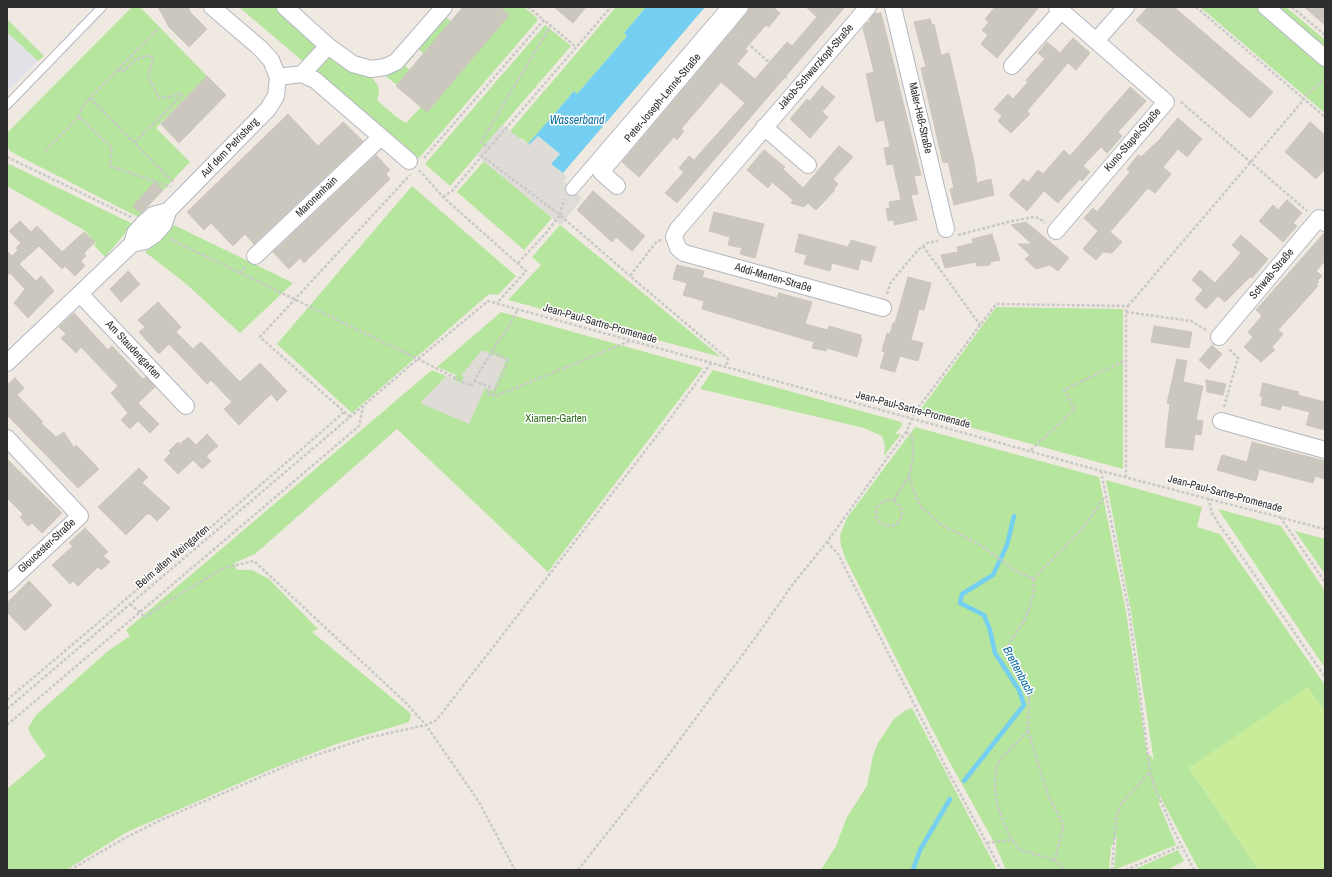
<!DOCTYPE html>
<html>
<head>
<meta charset="utf-8">
<style>
	body { margin:0 }
	#map { position:relative; width:1332px; height:877px; overflow:hidden; background:#efe9e1; font-family:"Archivo Narrow",sans-serif }
	canvas { display:block }
	.frame { position:absolute; inset:0; border:8px solid #2e2e2e; pointer-events:none }
</style>
</head>
<body>
<div id="map">
<canvas width="1332" height="877"></canvas>
<div class="frame"></div>
</div>
<script>
const context = document.querySelector('canvas').getContext('2d');
context.lineJoin = 'round';
function paint(path, color) { context.fillStyle = color; context.fill(path, 'evenodd'); }
const shape = rows => new Path2D(rows.map(r => 'M' + r).join(''));
function strokePath(path, color, width, dash) { context.strokeStyle = color; context.lineWidth = width; context.lineCap = dash ? 'butt' : 'round'; context.setLineDash(dash || []); context.stroke(path); }
function write(font, color, halo, rows, align = 'center') {
  context.font = font + ' "Archivo Narrow",sans-serif'; context.lineWidth = 3; context.setLineDash([]); context.textBaseline = 'middle'; context.strokeStyle = halo; context.fillStyle = color; for (const [text, x, y, turn = 0] of rows) {
    context.save(); context.translate(x, y); context.rotate((+turn || 0) * Math.PI / 180); context.textAlign = isNaN(turn) ? turn : align; if (halo) context.strokeText(text, 0, 0); context.fillText(text, 0, 0); context.restore();
  }
}
paint(shape([
	[7,32,38,61,7,92]
]), '#e3e1e8');
paint(shape([
	[132,7,140,7,207,76,156,128,190,162,138,217,19,156,10,151,7,145,8,132],
	[239,7,277,7,318,48,306,64],
	[500,7,524,7,537,18,537,21,419,158,314,70,326,57,332,57,369,73,378,86,379,92,377,100,395,116,406,123,421,107,427,112,509,15],
	[616,7,646,7,624,33,627,36,577,94,574,91,528,144,522,138,520,140,510,131],
	[1200,7,1255,7,1325,67,1325,113],
	[1277,7,1286,7,1325,40,1325,48],
	[443,15,451,21,424,54,416,47],
	[7,19,44,56,38,61,7,32],
	[545,25,571,46,450,186,425,164],
	[411,53,414,56,405,66,410,70,397,85,380,72],
	[484,161,552,218,524,250,457,192],
	[7,163,133,224,105,257,94,245,96,243,84,230,7,186],
	[412,186,516,276,498,295,489,294,352,413,277,344],
	[174,225,293,283,240,333,184,282,145,252],
	[560,225,721,357,508,300,541,265,532,257],
	[996,307,1123,309,1123,469,918,413],
	[501,312,703,368,548,572,397,429,255,554,234,563,237,570,252,570,269,579,318,629,312,632,409,712,411,715,409,722,339,743,272,769,127,832,66,870,7,870,7,789,46,756,31,735,28,728,36,715,108,651,130,636,126,630,432,370,453,379,456,375,437,367],
	[713,370,901,422,902,426,895,434,901,434,884,456,885,445,882,436,864,428,700,389],
	[915,427,1099,477,1126,612,1147,753,1152,757,1154,762,1131,611,1106,480,1202,507,1197,527,1220,534,1325,685,1325,712,1308,688,1189,768,1259,870,1199,870,1160,796,1159,804,1176,845,1114,870,1117,835,1111,847,1109,870,1006,870,994,842,944,752,898,662,846,560,841,546,840,535,847,518],
	[1218,509,1281,526,1325,591,1325,668],
	[1295,531,1325,539,1325,574],
	[912,708,997,870,821,870,836,846,847,817,867,786,873,755,878,743,894,719,906,710],
	[1178,850,1184,861,1167,870,1133,870]
]), '#b6e59e');
paint(shape([
	[1308,687,1325,712,1325,870,1259,870,1189,768]
]), '#c9ec9a');
paint(shape([
	[502,125,529,145,537,136,560,154,551,164,567,177,564,181,582,198,561,225,476,155],
	[482,350,506,360,493,391,485,388,469,424,420,403,446,376,461,383,464,377,461,376]
]), '#dfdcd8');
paint(shape([
	[646,7,705,7,563,173,551,164,560,154,538,136,529,145,528,144,574,91,577,94,627,36,624,33]
]), '#75cff0');
strokePath(shape([
	[964,781,1024,705,1019,690,995,653,990,630,984,615,960,603,962,594,993,575,1007,545,1014,516],
	[913,870,920,850,950,799]
]), '#75cff0', 4.5);
const building = shape([
	[158,7,188,7,191,13,207,29,189,47,169,27,158,7],
	[463,7,500,7,509,15,427,112,396,86,463,7],
	[554,7,586,7,573,23,554,7],
	[750,7,773,7,780,13,769,27,766,25,745,49,748,51,737,64,755,79,787,42,792,46,817,17,806,7,845,7,677,203,665,193,684,172,679,168,689,156,694,160,745,103,721,82,681,129,684,131,677,140,674,137,639,177,622,162,747,13,750,7],
	[995,7,1039,7,997,58,981,44,988,35,982,30,989,22,985,19,995,7],
	[1148,7,1174,7,1273,92,1250,118,1136,20,1148,7],
	[1304,7,1325,7,1325,25,1304,7],
	[881,13,921,175,914,176,918,194,911,195,917,220,894,225,894,220,888,221,886,209,890,208,889,202,901,200,893,164,887,165,884,148,890,147,884,120,876,122,874,111,866,74,874,72,863,28,867,23,870,22,870,19,874,14,881,13],
	[930,19,932,25,934,24,941,55,949,53,974,162,977,183,991,179,994,195,954,205,950,189,954,188,948,162,943,163,921,68,926,67,914,22,930,19],
	[1073,38,1090,53,1076,70,1068,63,1027,111,1030,114,1011,133,998,121,1002,116,994,109,1008,94,1013,99,1028,82,1026,80,1045,59,1038,53,1047,42,1060,53,1073,38],
	[207,76,226,95,179,143,161,124,207,76],
	[822,86,835,97,822,112,828,117,810,138,790,119,807,99,810,101,822,86],
	[1130,87,1146,101,1118,132,1122,136,1107,153,1101,147,1083,166,1090,172,1082,181,1080,179,1058,203,1044,191,1027,211,1009,195,1023,179,1028,182,1038,170,1043,174,1064,150,1070,156,1130,87],
	[288,114,318,146,343,122,363,141,254,244,245,234,233,246,211,223,204,230,187,212,288,114],
	[1178,118,1202,139,1187,157,1178,149,1163,167,1171,174,1155,193,1148,188,1110,232,1122,242,1112,253,1103,252,1096,260,1083,249,1098,231,1084,218,1093,208,1097,212,1130,172,1127,169,1138,155,1141,157,1159,140,1178,118],
	[1310,122,1325,135,1325,169,1316,179,1285,152,1310,122],
	[839,146,853,157,833,179,838,184,834,189,835,190,816,210,808,203,804,207,791,203,793,200,772,182,768,188,747,170,764,150,785,167,783,169,803,188,839,146],
	[376,155,390,170,386,174,390,179,304,263,300,258,289,269,273,252,376,155],
	[155,182,163,190,141,213,133,206,155,182],
	[593,191,645,236,632,251,616,237,612,242,577,210,593,191],
	[1287,200,1302,213,1293,223,1297,226,1283,242,1259,221,1273,205,1278,210,1287,200],
	[714,212,764,224,755,258,740,254,742,248,728,245,730,237,709,231,714,212],
	[20,221,31,232,37,226,62,252,84,232,95,242,84,253,86,256,81,261,85,266,75,276,65,266,62,269,39,246,19,264,36,281,41,276,54,291,28,318,14,303,25,289,10,273,7,276,7,251,12,256,18,250,16,248,21,243,9,231,20,221],
	[1026,222,1069,258,1058,271,1050,265,1036,269,1025,259,1030,255,1018,244,1032,244,1011,225,1026,222],
	[1325,232,1325,261,1316,271,1322,276,1317,281,1319,282,1316,285,1318,286,1278,330,1283,334,1272,347,1275,350,1261,362,1244,347,1253,337,1248,332,1262,316,1256,310,1325,232],
	[799,234,848,247,851,240,876,247,871,262,861,259,858,270,832,263,830,271,804,264,807,255,795,252,799,234],
	[992,234,1000,260,990,262,990,265,977,266,976,262,945,268,941,255,958,252,957,247,973,243,972,239,992,234],
	[1241,235,1268,259,1252,278,1250,277,1225,302,1218,296,1206,309,1195,299,1203,290,1192,280,1200,270,1215,283,1241,253,1232,245,1241,235],
	[677,265,704,271,702,277,717,281,777,298,779,293,812,302,805,324,828,330,829,326,861,335,860,339,862,339,857,357,827,348,826,351,812,348,814,342,702,309,704,301,683,295,687,283,673,279,677,265],
	[128,271,140,284,121,302,110,289,128,271],
	[908,277,931,283,924,310,919,309,911,340,923,343,918,361,900,356,895,372,880,368,885,352,882,351,887,333,890,334,893,323,895,323,908,277],
	[158,302,181,327,176,332,193,349,201,342,240,382,260,363,287,391,277,401,271,394,239,425,224,409,232,402,211,380,207,384,169,344,159,354,139,332,145,327,138,320,158,302],
	[74,313,108,350,112,346,143,379,146,377,155,387,138,403,159,424,150,433,138,421,130,429,121,420,128,413,111,393,118,386,81,347,76,353,61,338,66,334,59,327,74,313],
	[1154,326,1192,332,1189,348,1151,342,1154,326],
	[1212,345,1222,354,1209,369,1199,360,1212,345],
	[1177,359,1187,361,1183,382,1203,386,1196,420,1203,421,1201,435,1195,434,1193,450,1165,447,1170,404,1167,403,1177,359],
	[15,378,24,388,17,395,43,422,41,423,56,437,64,432,74,448,76,445,99,469,78,488,7,415,7,385,15,378],
	[1206,380,1226,384,1223,395,1207,392,1206,380],
	[1263,383,1299,392,1298,395,1325,402,1325,430,1306,425,1310,412,1282,405,1280,410,1261,405,1263,397,1260,396,1263,383],
	[207,434,218,446,206,456,211,461,202,469,193,460,178,474,164,460,171,453,169,451,178,442,180,444,188,437,196,445,207,434],
	[1252,442,1325,461,1325,479,1315,476,1313,483,1259,469,1256,481,1217,470,1222,455,1247,462,1252,442],
	[7,459,62,513,42,533,32,523,28,526,20,517,23,514,7,498,7,459],
	[139,468,148,477,142,483,170,508,157,521,150,514,147,514,126,535,98,507,139,468],
	[85,528,108,552,103,556,110,562,101,570,98,567,78,586,73,581,70,584,52,565,73,546,69,543,85,528],
	[29,581,52,605,25,631,7,612,7,603,29,581]
]);
paint(building, '#cbc7bf');
strokePath(building, '#cbc5ba', 1);
const service = shape([
	[7,105,102,7]
]);
const pedestrian = shape([
	[572,189,728,7]
]);
const minor = shape([
	[285,7,328,46,353,64,371,69,385,67,396,62,444,7],
	[868,7,677,230,674,237,678,248,684,253,883,308],
	[893,7,946,229],
	[1266,7,1325,58],
	[1096,41,1126,7],
	[1012,66,1061,11],
	[302,74,328,46],
	[278,77,302,74,315,80,409,161],
	[764,127,808,165],
	[617,186,601,172,740,7],
	[1056,231,1166,102,1057,7],
	[132,244,135,233,143,224,153,215,168,211,268,109,276,96,278,77,271,60,260,48,212,7],
	[255,256,380,138],
	[80,294,186,406],
	[1219,337,1319,218,1325,223],
	[7,363,132,244,145,241,154,235,164,224,168,211],
	[1221,421,1325,450],
	[7,438,80,516,7,584]
]);
strokePath(service, '#b4b7c1', 10);
strokePath(pedestrian, '#b4b7c1', 14);
strokePath(minor, '#b4b7c1', 18);
strokePath(shape([
	[528,7,544,20],
	[1196,7,1325,117],
	[1292,7,1325,35],
	[551,25,481,142,489,148,482,156,560,215,564,199],
	[736,33,788,79],
	[118,69,122,72,135,60,151,55,153,58,148,76,159,98,171,97,180,93,182,95,135,142],
	[90,98,174,183],
	[1181,102,1307,211],
	[79,117,84,104,159,28],
	[489,148,611,7],
	[45,151,79,117,112,148,110,166,171,187],
	[7,157,131,217],
	[424,158,544,20,576,47],
	[419,170,443,197,526,271,497,303],
	[443,197,452,191,482,156],
	[958,235,1008,222,1033,217,1039,218,1045,223],
	[170,239,418,359,471,386,497,343,506,331,518,309],
	[661,240,657,241,630,276,728,359,726,367],
	[923,246,980,325],
	[518,263,546,233,560,215,630,276],
	[240,273,246,266],
	[887,294,890,284,896,276,918,250,927,243,938,241],
	[1128,306,1301,103,1303,98,1325,78],
	[1126,312,1191,321,1206,330],
	[492,352,509,360,492,396],
	[474,381,490,387,487,394,496,396,630,341],
	[1224,407,1238,358,1228,348],
	[350,417,260,337,410,175],
	[906,432,912,436,913,444,913,458,909,476,919,505,942,525,982,546,1014,570,1033,579,1034,591,1030,606,1024,621,1012,639,1006,651,1006,656,1029,697,1028,731,1048,795,1062,822,1063,828,1055,860,1064,870],
	[1031,450,1075,409,1064,390,1126,360],
	[1101,471,1129,611,1150,772,1155,788,1173,829,1194,870],
	[1208,498,1212,513,1220,526,1234,545,1325,677],
	'876 513a13 13 0 1 1 26 0a13 13 0 1 1-26 0Z',
	[894,500,909,476],
	[1280,517,1325,582],
	[827,542,838,554,948,771,1001,870],
	[1033,579,1082,529,1105,497],
	[130,604,145,617,185,591,224,568,254,561,405,702,426,725,479,802,515,870],
	[7,700,271,476,344,412],
	[7,709,418,359,488,301,1101,471,1325,529],
	[7,725,359,426,363,407],
	[1028,731,1000,760,996,767,995,784,997,803,1003,822,1012,840,1020,850,1055,860],
	[987,843,1012,840],
	[70,870,125,838,161,820,293,763,367,738,426,725,435,721,442,713,666,424,711,363],
	[578,870,664,761,758,634,793,584,827,542,906,432,915,412,996,304,1128,306,1126,312,1126,477],
	[1112,870,1116,818,1121,804,1150,772],
	[1126,870,1181,846]
]), '#c9c9c9', 2.5, [3, 2]);
strokePath(service, '#fff', 8);
strokePath(pedestrian, '#fff', 12);
strokePath(minor, '#fff', 16);
write('11px', '#2e2e2e', '#fff', [
	["Jakob-Schwarzkopf-Straße",816,67,-49],
	["Peter-Joseph-Lenné-Straße",663,98,-50],
	["Maler-Heß-Straße",920,118,77],
	["Kuno-Stapel-Straße",1133,140,-49],
	["Auf dem Petrisberg",230,148,-46],
	["Maronenhain",317,197,-44],
	["Schwab-Straße",1272,274,-50],
	["Addi-Merten-Straße",773,278,16],
	["Jean-Paul-Sartre-Promenade",600,324,16],
	["Am Staudengarten",133,350,47],
	["Jean-Paul-Sartre-Promenade",913,410,15],
	["Jean-Paul-Sartre-Promenade",1225,494,15],
	["Gloucester-Straße",47,546,-43],
	["Beim alten Weingarten",173,557,-40]
]);
write('11px', '#2c6e1b', '#fff', [
	["Xiamen-Garten",556,419]
]);
write('italic 12px', '#0d6fa3', '#fff', [
	["Wasserband",577,121],
	["Brettenbach",1018,671,62]
]);
</script>
</body>
</html>
